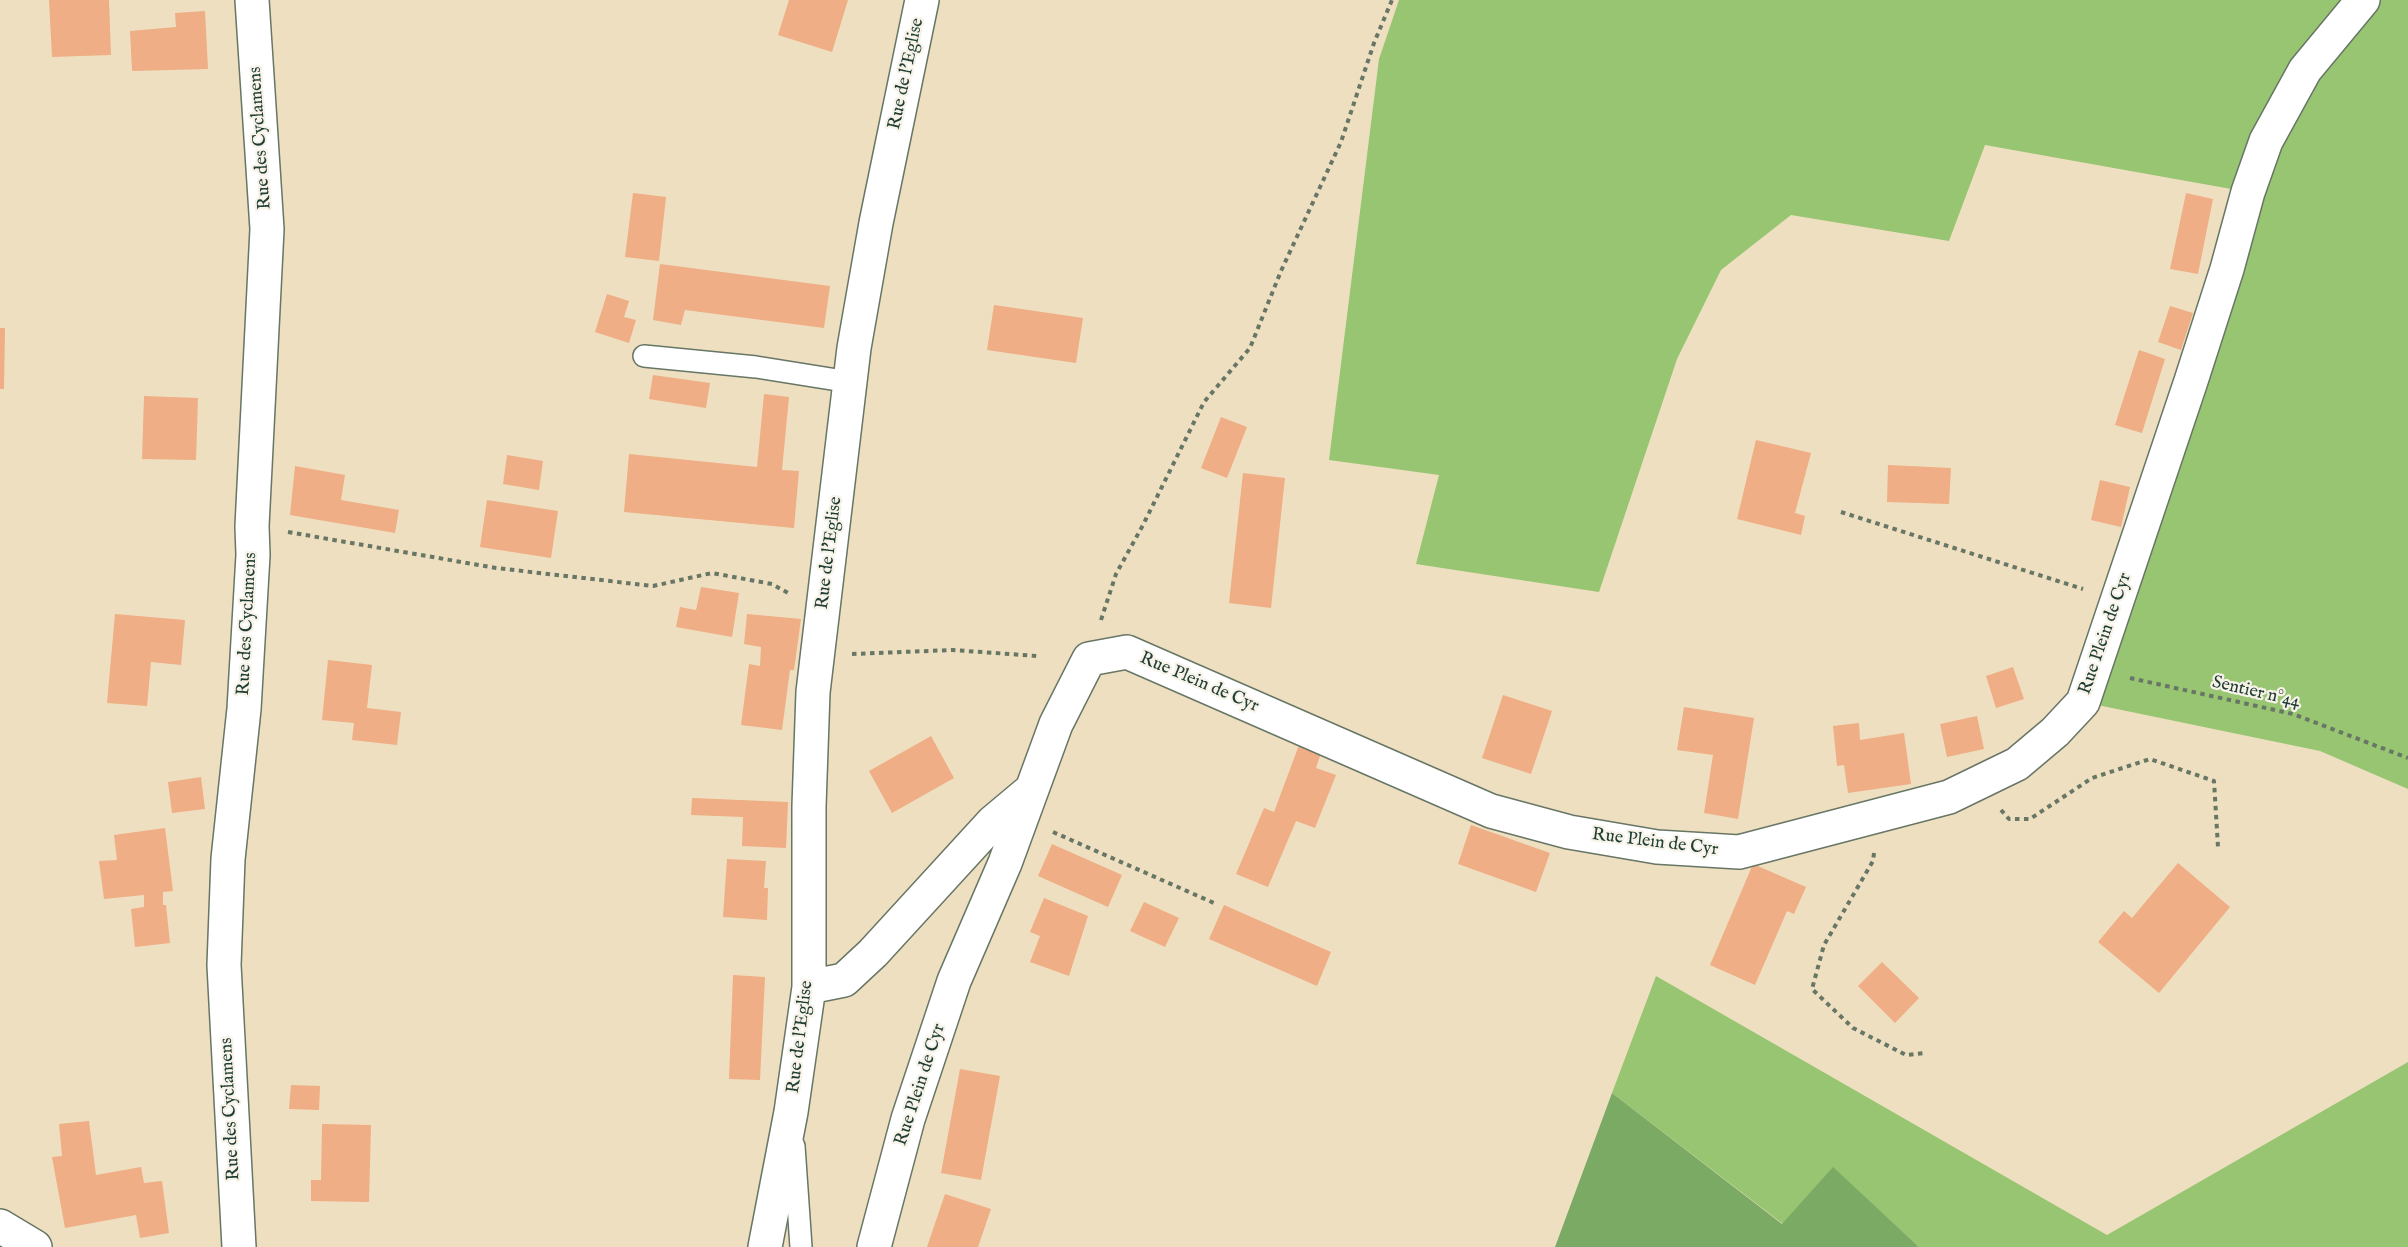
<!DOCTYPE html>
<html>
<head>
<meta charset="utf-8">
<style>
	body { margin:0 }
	canvas { display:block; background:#eedfc0 }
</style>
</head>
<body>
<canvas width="2408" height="1247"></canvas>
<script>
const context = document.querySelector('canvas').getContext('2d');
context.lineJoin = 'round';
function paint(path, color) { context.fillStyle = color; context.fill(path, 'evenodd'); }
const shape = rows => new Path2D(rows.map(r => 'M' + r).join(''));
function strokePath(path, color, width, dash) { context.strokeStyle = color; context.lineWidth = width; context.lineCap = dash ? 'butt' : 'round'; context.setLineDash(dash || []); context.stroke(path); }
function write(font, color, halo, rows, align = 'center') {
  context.font = font + ' "IM FELL English",serif'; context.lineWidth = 4.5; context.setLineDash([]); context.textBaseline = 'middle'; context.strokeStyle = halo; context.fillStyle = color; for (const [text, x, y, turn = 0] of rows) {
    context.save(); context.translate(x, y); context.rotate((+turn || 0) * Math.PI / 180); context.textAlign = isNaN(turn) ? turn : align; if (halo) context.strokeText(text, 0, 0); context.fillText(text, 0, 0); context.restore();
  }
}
paint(shape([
	[1399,0,2408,0,2408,789,2320,751,2083,702,2248,192,1985,145,1949,241,1791,215,1721,270,1677,359,1599,592,1416,564,1439,475,1329,460,1379,59],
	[1656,976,2107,1235,2408,1062,2408,1247,1919,1247,1833,1168,1783,1224,1612,1093]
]), '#98c572');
paint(shape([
	[1612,1093,1782,1224,1833,1167,1919,1247,1555,1247]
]), '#7aaa64');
paint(shape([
	[49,0,109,0,111,55,52,57],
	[789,0,848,0,832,52,778,35],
	[205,11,208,69,132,71,130,31,176,27,175,13],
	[633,193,666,197,659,261,625,257],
	[2186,193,2213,199,2198,274,2170,269],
	[660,264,830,286,824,328,685,310,681,325,653,320],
	[607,294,629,301,624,317,636,320,629,343,595,332],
	[994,305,1083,318,1076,363,987,350],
	[2170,306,2193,313,2181,350,2158,342],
	[0,328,5,328,4,389,0,389],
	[2139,350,2165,359,2142,433,2115,425],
	[653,375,710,383,706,408,649,399],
	[764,394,789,397,782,470,799,471,794,528,624,512,629,454,757,467],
	[144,396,198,398,196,460,142,459],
	[1221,417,1247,427,1227,478,1201,468],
	[1756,440,1811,453,1795,513,1805,516,1801,535,1737,519],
	[507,455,543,461,539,490,503,484],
	[1888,465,1951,468,1949,504,1887,502],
	[295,466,345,475,341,500,399,510,395,533,290,515],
	[1243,473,1285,478,1271,608,1229,603],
	[2100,480,2130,487,2121,527,2091,520],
	[487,500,558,511,551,558,480,547],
	[701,587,739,593,732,637,676,627,680,607,696,610],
	[115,614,185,620,181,665,151,662,147,706,107,703],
	[747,614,801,619,794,670,790,670,782,730,741,725,749,664,760,666,761,647,744,644],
	[328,660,372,665,367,708,401,712,397,745,352,740,354,723,322,720],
	[2013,667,2024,699,1996,708,1986,676],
	[1503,695,1552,711,1531,774,1482,758],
	[1684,707,1754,718,1738,819,1704,813,1713,755,1677,750],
	[1977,716,1984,749,1947,757,1940,724],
	[1859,723,1860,740,1904,733,1911,784,1848,793,1844,765,1837,766,1833,726],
	[931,736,954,778,892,813,869,771],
	[1299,745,1321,753,1316,768,1336,775,1315,828,1296,821,1268,887,1236,874,1264,808,1274,812],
	[201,777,205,809,172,813,168,782],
	[692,798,788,802,786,848,742,846,743,817,691,815],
	[1471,825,1550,853,1536,892,1458,864],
	[165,828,173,891,163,892,163,905,166,905,170,943,135,947,131,909,144,907,144,895,104,899,99,861,117,860,114,835],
	[1052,844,1122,875,1108,907,1038,876],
	[727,859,766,861,764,888,768,888,767,920,723,917],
	[2178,863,2230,907,2159,993,2098,942,2124,911,2132,918],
	[1753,864,1806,887,1794,914,1787,911,1755,985,1710,965],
	[1044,898,1088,916,1069,976,1030,962,1040,936,1030,932],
	[1144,902,1179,918,1165,947,1130,931],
	[1224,905,1331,952,1317,986,1209,939],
	[1882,962,1919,998,1895,1023,1858,986],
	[733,975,765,977,760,1080,729,1079],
	[960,1069,1000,1076,981,1180,941,1173],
	[291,1085,320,1086,319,1110,289,1109],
	[89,1121,96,1175,141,1167,144,1183,162,1181,169,1233,140,1238,136,1215,65,1228,52,1157,62,1156,59,1124],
	[322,1124,371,1125,369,1202,311,1201,311,1180,321,1180],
	[945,1194,991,1209,978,1247,927,1247]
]), '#efae85');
const lane = shape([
	[644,356,756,367,850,382],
	[794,1146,801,1247]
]);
const street = shape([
	[809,987,844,980,873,953,993,822,1030,791],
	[239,1247,224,965,228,859,244,709,253,555,252,526,267,229,252,0],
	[765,1247,791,1112,809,987,809,806,813,692,854,348,876,223,922,0],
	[874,1247,908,1119,954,981,1005,863,1056,724,1089,659,1127,652,1491,811,1569,832,1657,847,1739,852,1949,797,2017,764,2055,732,2083,702,2191,381,2227,269,2248,192,2266,141,2305,70,2363,0]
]);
const secondary = shape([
	[0,1226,35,1247]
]);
strokePath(lane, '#677665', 24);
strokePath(street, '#677665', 36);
strokePath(secondary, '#677665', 36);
strokePath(shape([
	[1841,512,2083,589],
	[288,532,496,568,653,586,712,573,772,584,788,593],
	[1101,620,1116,574,1143,525,1204,402,1250,348,1281,271,1341,142,1374,43,1392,0],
	[852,654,953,650,1037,656],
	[2130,678,2293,714,2408,758],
	[2001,810,2009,819,2030,819,2092,778,2150,759,2214,781,2218,847],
	[1053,832,1214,903],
	[1874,853,1873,861,1824,945,1812,989,1853,1028,1906,1055,1926,1053]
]), '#677665', 4, [4.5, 4.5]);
strokePath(lane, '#fff', 21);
strokePath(street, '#fff', 33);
strokePath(secondary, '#fff', 33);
write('18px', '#1f3d34', '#f7f3e8', [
	["Rue de l'Eglise",907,74,-78],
	["Rue des Cyclamens",261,138,-94],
	["Rue de l'Eglise",830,553,-83],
	["Rue des Cyclamens",248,624,-87],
	["Rue Plein de Cyr",2106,634,-71],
	["Rue Plein de Cyr",1199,683,23],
	["Sentier n°44",2256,693,13],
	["Rue Plein de Cyr",1655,843,7],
	["Rue de l'Eglise",801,1037,-83],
	["Rue Plein de Cyr",921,1085,-72],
	["Rue des Cyclamens",231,1109,-93]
]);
</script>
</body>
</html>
